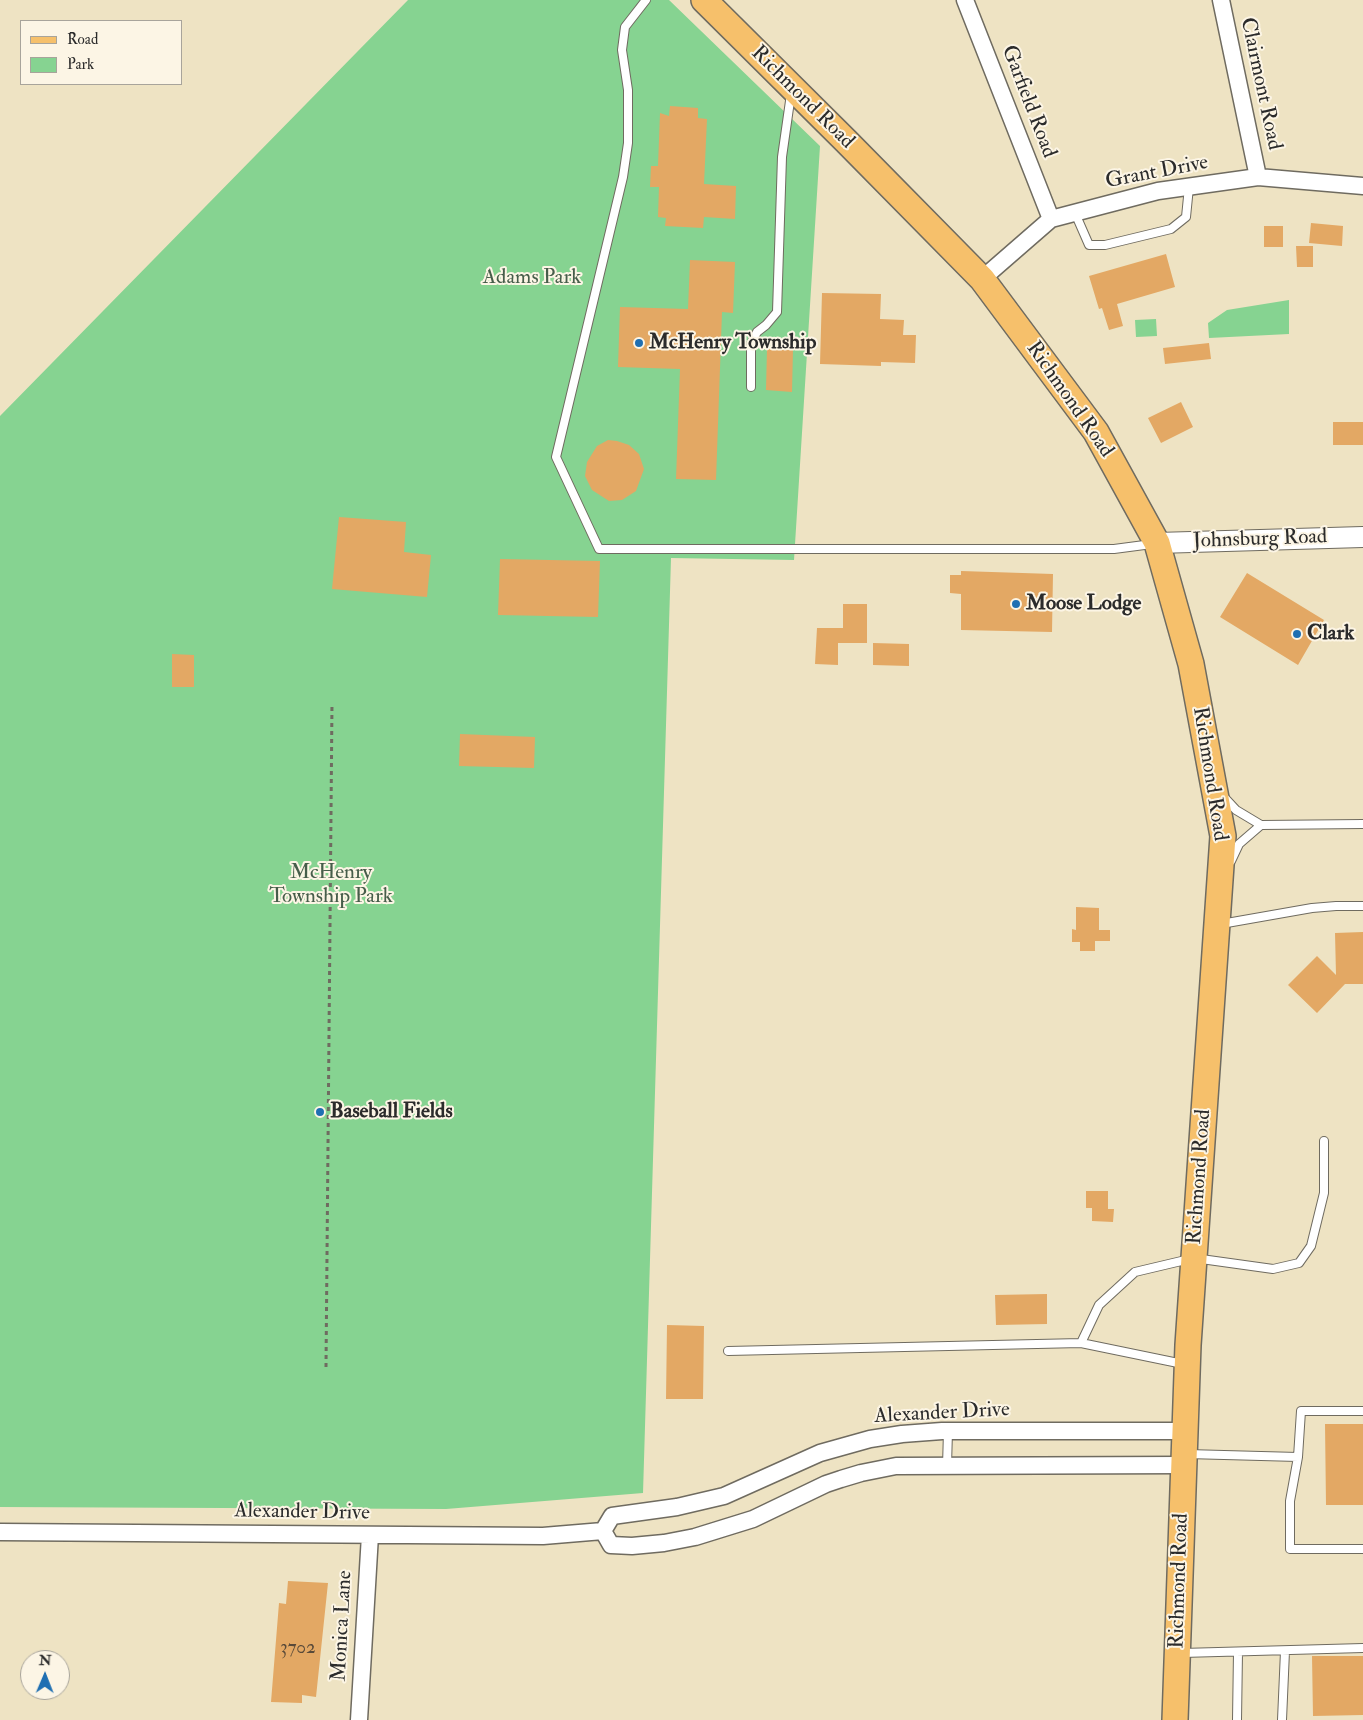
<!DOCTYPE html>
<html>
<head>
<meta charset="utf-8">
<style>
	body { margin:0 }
	#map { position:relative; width:1363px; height:1720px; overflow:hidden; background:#eee3c3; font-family:"IM FELL Double Pica",serif }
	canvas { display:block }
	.legend { position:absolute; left:20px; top:20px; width:162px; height:65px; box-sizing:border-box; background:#fcf5e5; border:1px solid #a8a49b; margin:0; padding:6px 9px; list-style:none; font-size:15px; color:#2b2b2b }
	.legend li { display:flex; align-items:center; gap:10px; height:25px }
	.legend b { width:25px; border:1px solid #a8a49b }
	.north { position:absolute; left:20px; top:1650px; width:50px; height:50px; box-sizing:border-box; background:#fcf5e5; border:1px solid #a8a49b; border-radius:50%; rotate:1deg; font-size:14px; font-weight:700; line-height:20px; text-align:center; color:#2b2b2b }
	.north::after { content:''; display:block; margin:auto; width:18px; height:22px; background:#1f6fb2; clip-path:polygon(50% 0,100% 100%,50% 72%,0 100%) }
</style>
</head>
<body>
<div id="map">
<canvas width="1363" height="1720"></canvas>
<ul class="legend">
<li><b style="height:6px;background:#f6c06b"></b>Road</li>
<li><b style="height:14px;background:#86d391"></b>Park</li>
</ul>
<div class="north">N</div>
</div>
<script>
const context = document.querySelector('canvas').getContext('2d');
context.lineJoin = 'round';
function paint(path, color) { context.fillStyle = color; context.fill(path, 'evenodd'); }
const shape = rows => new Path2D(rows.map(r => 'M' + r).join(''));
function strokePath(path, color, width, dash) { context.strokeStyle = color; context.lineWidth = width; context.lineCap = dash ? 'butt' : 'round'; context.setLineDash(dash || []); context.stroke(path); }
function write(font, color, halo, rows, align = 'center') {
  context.font = font + ' "IM FELL Double Pica",serif'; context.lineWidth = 4; context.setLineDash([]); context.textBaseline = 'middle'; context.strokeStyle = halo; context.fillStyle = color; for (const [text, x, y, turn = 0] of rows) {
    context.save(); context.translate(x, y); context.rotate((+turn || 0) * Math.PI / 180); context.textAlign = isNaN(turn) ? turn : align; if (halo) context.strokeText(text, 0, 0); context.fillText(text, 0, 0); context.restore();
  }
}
paint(shape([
	[408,0,669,0,820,146,794,560,671,558,643,1493,446,1509,0,1507,0,416],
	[1289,300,1289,334,1209,338,1208,323,1227,310],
	[1156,319,1157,336,1136,337,1135,320]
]), '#86d391');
paint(shape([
	[670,106,698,108,698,118,707,119,704,184,736,186,735,219,704,217,703,228,665,226,666,218,658,217,659,187,650,187,651,166,658,166,660,113,669,116],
	[1311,223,1343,226,1342,246,1309,243],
	[1264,226,1283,226,1283,247,1264,247],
	[1296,246,1313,246,1313,267,1297,267],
	[1166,254,1175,287,1117,304,1123,326,1109,330,1102,308,1099,309,1089,276],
	[690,260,735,262,733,313,722,312,716,480,676,479,680,369,618,367,620,307,688,309],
	[822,293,881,294,880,319,904,320,903,335,916,335,915,363,881,362,881,366,820,364],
	[1209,343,1211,359,1165,364,1163,348],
	[767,348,793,349,792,392,766,390],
	[1181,402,1193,427,1161,443,1148,418],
	[1333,422,1363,422,1363,445,1333,445],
	[608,440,617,441,629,445,639,454,644,469,636,491,622,500,609,501,592,490,585,476,587,462,597,446],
	[339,517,406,522,404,552,431,555,427,597,332,589],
	[500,559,600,561,598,617,498,615],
	[961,571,1053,574,1052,632,961,630,961,594,950,593,950,575,961,575],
	[1247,573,1324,620,1298,665,1220,617],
	[843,604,867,604,867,643,838,643,838,665,815,664,817,628,843,628],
	[873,643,909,644,909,666,873,665],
	[172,654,194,655,194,687,172,687],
	[460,734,535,737,534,768,459,766],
	[1076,907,1099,908,1099,930,1110,930,1110,941,1095,941,1095,951,1080,951,1080,942,1072,942,1072,929,1076,930],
	[1363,932,1363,984,1345,984,1317,1013,1288,985,1317,956,1336,975,1335,933],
	[1086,1191,1108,1191,1108,1209,1114,1209,1113,1222,1092,1221,1092,1208,1086,1208],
	[1047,1294,1047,1324,996,1325,995,1295],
	[667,1325,704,1326,703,1399,666,1399],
	[1325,1424,1363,1424,1363,1505,1326,1505],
	[288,1581,328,1583,316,1697,302,1695,302,1703,271,1702,279,1603,286,1604],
	[1312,1656,1363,1656,1363,1715,1313,1716]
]), '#e3a864');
const service = shape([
	[646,0,625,27,622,50,628,90,628,143,623,177,556,457,599,549,1114,549,1152,544],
	[1075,213,1089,245,1105,245,1171,229,1186,217,1189,187],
	[751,387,751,344,757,332,766,325,777,312,782,157,791,94],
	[1223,796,1236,810,1261,825,1363,824],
	[1231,861,1239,844,1261,825],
	[1221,924,1312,908,1336,906,1363,906],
	[1081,1343,1099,1305,1135,1272,1194,1258,1273,1269,1299,1263,1311,1246,1324,1193,1324,1141],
	[728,1351,1081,1343,1183,1364],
	[1187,1454,1298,1457,1290,1501,1290,1549,1363,1549],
	[1298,1457,1301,1411,1363,1411],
	[947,1466,948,1431],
	[1182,1653,1363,1648],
	[1237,1720,1238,1652],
	[1282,1720,1285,1651]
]);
const minor = shape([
	[965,0,1051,219],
	[1221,0,1258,177],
	[982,279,1051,219,1158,191,1258,177,1363,186],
	[603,1531,612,1516,677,1507,724,1496,820,1453,870,1439,902,1434,942,1431,1186,1431],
	[603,1531,611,1545,632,1546,664,1543,695,1537,753,1519,826,1484,841,1479,861,1473,896,1466,1184,1465],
	[0,1532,543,1536,603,1531],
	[359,1720,370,1535]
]);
const tertiary = shape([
	[1157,543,1363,537]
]);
const primary = shape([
	[704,0,846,141,982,279,1096,432,1157,543,1191,664,1223,836,1188,1345,1175,1720]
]);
strokePath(service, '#6f6b60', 10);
strokePath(minor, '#6f6b60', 19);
strokePath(tertiary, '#6f6b60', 22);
strokePath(primary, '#6f6b60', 28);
strokePath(shape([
	[326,1367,332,703]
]), '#6f6b60', 3, [4, 4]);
strokePath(service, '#fff', 8);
strokePath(minor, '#fff', 16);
strokePath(tertiary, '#fff', 20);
strokePath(primary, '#f6c06b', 25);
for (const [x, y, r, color] of [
	[639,343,5,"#1f6fb2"],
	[1016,604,5,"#1f6fb2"],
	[1297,634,5,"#1f6fb2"],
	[320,1112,5,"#1f6fb2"]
]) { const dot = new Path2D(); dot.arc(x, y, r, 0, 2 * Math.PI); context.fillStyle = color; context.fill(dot); strokePath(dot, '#fcf5e5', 2); }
write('19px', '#594a39', null, [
	["3702",298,1649]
]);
write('21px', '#2b2b2b', '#fcf5e5', [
	["Clairmont Road",1260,84,78],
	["Richmond Road",802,98,45],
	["Garfield Road",1028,102,69],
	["Grant Drive",1157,173,-11],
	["Richmond Road",1069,400,55],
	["Johnsburg Road",1260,540,-2],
	["Richmond Road",1209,774,81],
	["Richmond Road",1200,1177,-86],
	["Alexander Drive",942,1414,-3],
	["Alexander Drive",302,1513,1],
	["Richmond Road",1180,1581,-88],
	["Monica Lane",343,1626,-87]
]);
write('21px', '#465d4a', '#fcf5e5', [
	["Adams Park",532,278],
	["McHenry",331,873],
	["Township Park",331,897]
]);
write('bold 21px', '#2b2b2b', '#fcf5e5', [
	["McHenry Township",649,343],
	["Moose Lodge",1026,604],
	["Clark",1307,634],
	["Baseball Fields",330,1112]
], 'left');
</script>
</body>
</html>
